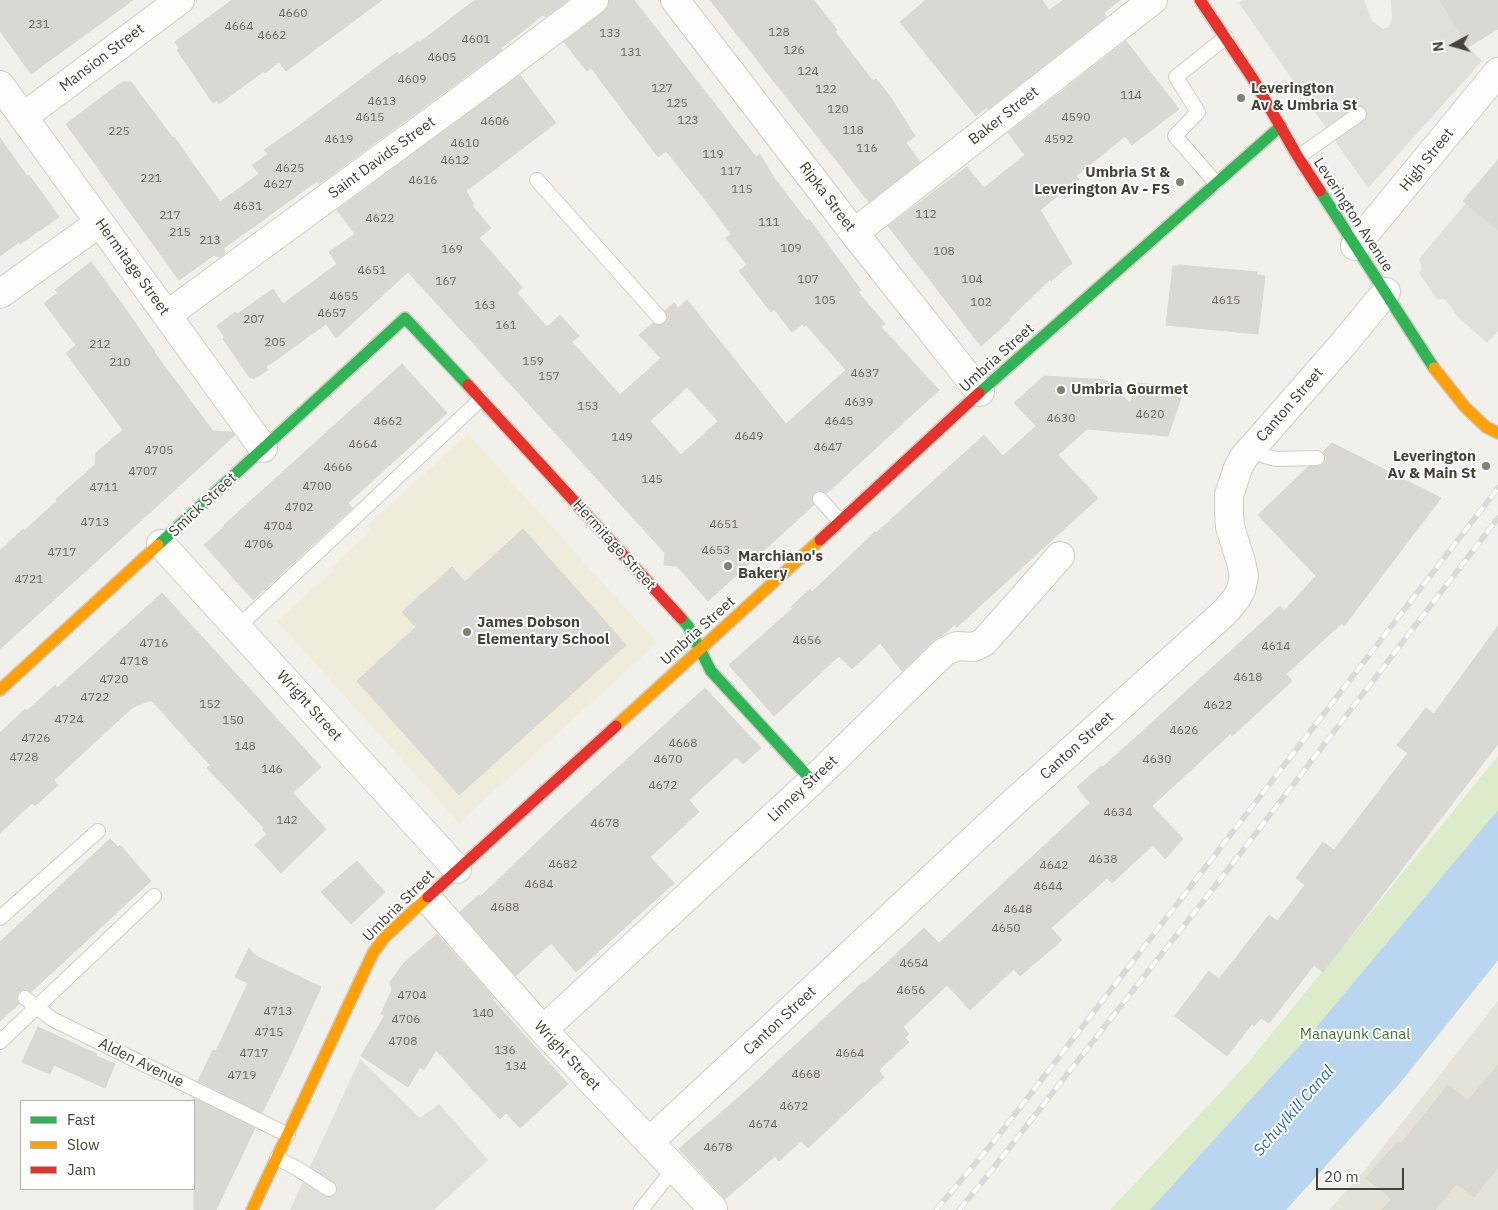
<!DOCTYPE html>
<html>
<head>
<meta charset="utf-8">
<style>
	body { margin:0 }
	#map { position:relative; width:1498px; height:1210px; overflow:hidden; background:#f1f0ea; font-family:"IBM Plex Sans",sans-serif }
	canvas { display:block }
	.legend { position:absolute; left:20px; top:1100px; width:175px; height:90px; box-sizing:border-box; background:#fff; border:1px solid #b5b3af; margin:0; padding:6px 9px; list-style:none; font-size:15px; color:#474236 }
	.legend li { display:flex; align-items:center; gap:10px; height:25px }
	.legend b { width:25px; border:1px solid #b5b3af }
	.north { position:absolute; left:1428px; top:20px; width:50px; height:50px; -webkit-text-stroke:4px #fff; paint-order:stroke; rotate:264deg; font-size:14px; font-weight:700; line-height:20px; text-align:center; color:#474236 }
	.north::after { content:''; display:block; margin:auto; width:18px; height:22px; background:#474236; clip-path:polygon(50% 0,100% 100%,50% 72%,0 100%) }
	.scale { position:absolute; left:1316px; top:1168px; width:88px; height:22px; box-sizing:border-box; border:2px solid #474236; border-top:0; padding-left:6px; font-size:15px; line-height:18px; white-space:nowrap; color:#474236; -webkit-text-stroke:4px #fff; paint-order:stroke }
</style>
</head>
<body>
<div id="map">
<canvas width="1498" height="1210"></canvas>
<ul class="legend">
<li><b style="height:6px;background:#30b455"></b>Fast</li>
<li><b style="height:6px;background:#ff9f0a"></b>Slow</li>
<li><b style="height:6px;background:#e5322d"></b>Jam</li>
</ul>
<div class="north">N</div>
<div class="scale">20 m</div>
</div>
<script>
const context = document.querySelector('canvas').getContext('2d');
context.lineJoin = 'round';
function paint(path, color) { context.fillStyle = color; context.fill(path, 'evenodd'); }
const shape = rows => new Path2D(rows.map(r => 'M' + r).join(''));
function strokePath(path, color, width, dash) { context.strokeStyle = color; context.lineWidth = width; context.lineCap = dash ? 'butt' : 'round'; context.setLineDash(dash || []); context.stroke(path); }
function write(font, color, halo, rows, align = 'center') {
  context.font = font + ' "IBM Plex Sans",sans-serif'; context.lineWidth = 4; context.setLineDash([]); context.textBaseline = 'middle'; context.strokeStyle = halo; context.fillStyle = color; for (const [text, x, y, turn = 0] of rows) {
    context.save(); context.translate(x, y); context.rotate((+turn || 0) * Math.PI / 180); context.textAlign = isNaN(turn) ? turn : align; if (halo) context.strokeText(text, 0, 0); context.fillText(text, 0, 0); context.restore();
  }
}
paint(shape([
	[1498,1001,1498,1210,1329,1210,1364,1171]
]), '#e5e2d7');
paint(shape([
	[468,434,657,643,459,823,277,621,334,570,332,567,370,531,367,526]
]), '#efecdc');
paint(shape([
	[1498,756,1498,960,1400,1083,1286,1210,1110,1210,1247,1064]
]), '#dcecca');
paint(shape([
	[1243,0,1364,0,1372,21,1383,29,1389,27,1392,18,1391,0,1440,0,1468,47,1482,61,1368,188,1239,3],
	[1466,203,1498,230,1498,331,1487,343,1457,316,1449,304,1444,299,1437,299,1419,273,1422,269,1419,259],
	[360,1059,420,1118,439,1104,488,1160,434,1210,290,1210]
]), '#e0dfda');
paint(shape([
	[1498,810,1498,960,1400,1083,1286,1210,1150,1210,1314,1030]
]), '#bad5ef');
const building = shape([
	[0,0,133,0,31,74,0,31,0,0],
	[232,0,382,0,286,71,279,62,265,73,264,71,219,104,217,100,213,103,177,50,179,48,175,42,232,0],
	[475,0,568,0,545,17,543,15,501,48,502,50,319,184,317,181,224,248,224,254,220,257,214,255,179,280,66,124,122,82,131,82,173,138,174,137,220,202,259,174,252,165,268,154,264,150,296,128,397,52,399,55,418,41,419,43,475,0],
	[609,0,634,0,756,157,760,154,774,178,807,221,809,219,861,290,858,292,885,324,881,327,939,390,827,493,819,490,814,493,811,500,814,505,708,601,677,566,664,565,665,553,408,272,336,338,326,324,266,367,268,370,253,379,252,377,250,378,223,339,225,338,217,326,235,312,237,314,273,289,283,304,337,264,329,252,355,234,337,210,520,75,556,123,466,191,474,204,472,206,491,228,479,238,522,287,517,293,547,327,560,315,579,336,572,342,620,395,661,358,639,335,653,323,657,325,664,324,667,319,665,311,674,303,678,308,687,300,786,424,846,370,806,325,804,327,803,324,792,332,774,309,771,312,739,271,747,265,726,238,731,234,708,203,666,151,658,157,591,68,587,71,564,42,603,12,608,7,609,0],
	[687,387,718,421,681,455,650,421,687,387],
	[710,0,814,0,837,30,835,32,873,81,876,79,889,95,915,136,906,143,920,162,869,202,710,0],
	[926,0,1042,0,1049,10,1064,0,1120,0,1104,13,1106,17,988,109,987,107,976,116,900,22,926,0],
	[1440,0,1498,0,1498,29,1468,47,1440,0],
	[1126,41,1179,109,1132,145,1125,136,1076,176,1079,179,1040,210,1072,263,1051,281,1050,279,1009,319,1010,320,981,346,888,226,967,167,984,188,1025,155,1008,133,1126,41],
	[0,138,27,176,29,175,59,217,20,244,19,242,0,256,0,138],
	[1498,160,1498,230,1463,201,1498,160],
	[91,262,125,308,155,352,154,352,213,431,232,432,235,435,0,649,0,551,23,529,25,530,57,501,56,499,95,465,96,453,123,430,66,353,76,345,44,303,58,293,55,290,91,262],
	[1179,265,1257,272,1257,275,1265,276,1258,334,1166,325,1173,266,1178,266,1179,265],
	[402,364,447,413,348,503,352,508,253,600,204,545,225,526,224,525,402,364],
	[1044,376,1106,380,1130,403,1137,383,1178,387,1175,396,1181,398,1168,436,1087,429,1058,455,1098,498,957,627,954,625,943,635,933,641,902,671,880,643,852,669,839,656,774,716,729,665,793,608,791,607,810,589,812,592,875,532,876,533,984,435,1003,456,1036,426,1014,403,1044,376],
	[1332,443,1441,498,1344,626,1342,623,1286,674,1292,681,1232,736,1230,734,1152,806,1183,839,1165,859,1153,845,1112,883,1107,878,1051,928,1062,940,1020,976,1014,969,970,1010,947,985,903,1027,909,1034,905,1038,909,1042,881,1068,879,1071,884,1077,808,1148,801,1141,779,1161,775,1156,725,1199,679,1149,747,1090,863,982,865,983,924,928,939,943,1090,803,1077,787,1101,766,1103,767,1280,606,1284,611,1316,576,1258,515,1308,467,1322,465,1326,458,1323,452,1332,443],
	[523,529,626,645,459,795,357,681,416,627,402,612,452,567,465,582,523,529],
	[162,593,321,767,293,793,326,829,281,873,255,845,267,834,262,829,264,828,207,768,210,765,151,700,133,707,54,780,58,785,35,806,32,803,0,833,0,733,25,709,27,711,55,685,57,688,162,593],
	[1498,626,1498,744,1323,972,1314,965,1269,1023,1261,1018,1254,1026,1252,1024,1227,1056,1175,1016,1209,971,1219,979,1269,915,1277,921,1305,885,1296,878,1323,842,1334,850,1408,753,1397,745,1426,708,1434,714,1498,626],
	[705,688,761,748,743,764,736,757,689,800,699,812,650,857,674,883,576,972,551,943,516,976,460,912,479,895,480,897,557,823,705,688],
	[110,839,118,847,120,845,151,881,31,992,26,989,18,992,16,997,19,1004,0,1021,0,942,110,839],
	[357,861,385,892,351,924,321,892,357,861],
	[437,934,494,998,492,999,568,1084,520,1128,506,1113,500,1119,436,1050,424,1070,420,1067,408,1087,361,1056,385,1015,381,1014,392,990,390,982,404,963,437,934],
	[249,948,256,956,321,987,289,1058,262,1113,198,1081,213,1050,216,1051,248,983,235,977,249,948],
	[38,1027,97,1054,96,1056,115,1064,105,1088,54,1065,50,1074,22,1062,38,1027],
	[1498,1065,1498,1167,1474,1197,1456,1184,1435,1210,1382,1210,1392,1199,1366,1178,1398,1141,1401,1144,1448,1085,1468,1101,1498,1065],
	[194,1098,255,1128,216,1210,194,1210,194,1098]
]);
paint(building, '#dad8d2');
strokePath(building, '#d9d7d0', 1);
const lane = shape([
	[1298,157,1359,114],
	[537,180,659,317],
	[1216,183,1175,136,1198,112,1176,77,1226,37],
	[1253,448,1265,456,1276,459,1317,458],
	[820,499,840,521],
	[237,628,481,399],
	[0,918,98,831],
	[25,998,52,1019,288,1135],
	[0,1042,154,896],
	[277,1158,298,1169,329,1189],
	[641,1210,674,1168]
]);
const street = shape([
	[675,0,854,233,980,392],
	[0,85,263,448],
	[23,117,180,0],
	[854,233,1153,0],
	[1355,246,1498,72],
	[0,294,99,223],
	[167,315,473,91,594,0],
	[161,544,457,869],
	[427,898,543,1030,713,1209],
	[543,1030,812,781,944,652,957,646,974,647,984,642,1060,556],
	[649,1142,1013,803,1225,612,1236,599,1241,590,1244,576,1241,562,1230,527,1229,512,1229,495,1238,468,1244,457,1260,439,1344,343,1386,292]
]);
const fast = shape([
	[1320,191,1434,368],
	[979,393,1281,126],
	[158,545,405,318,468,385],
	[681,618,688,626,711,671,812,781]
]);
const slow = shape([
	[1434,368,1465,407,1486,427,1498,433],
	[0,690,158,545],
	[616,726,820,540],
	[252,1210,373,953,384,938,428,897]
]);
const jam = shape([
	[1200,0,1253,79,1298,157,1320,191],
	[468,385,681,618],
	[820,540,979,393],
	[428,897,616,726]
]);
strokePath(lane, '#cfcdc8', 16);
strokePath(street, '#cfcdc8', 30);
strokePath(fast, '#d0cdc1', 14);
strokePath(slow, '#d0cdc1', 14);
strokePath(jam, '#d0cdc1', 14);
strokePath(lane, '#fdfdfc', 14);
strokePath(street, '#fdfdfc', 28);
strokePath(fast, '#30b455', 11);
strokePath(slow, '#ff9f0a', 11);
strokePath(jam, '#e5322d', 11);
const rail = shape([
	[936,1210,995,1140,1498,488],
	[959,1210,984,1180,1223,876,1498,518]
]);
strokePath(rail, '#d9d9d8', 5.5);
strokePath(rail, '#fff', 4, [11]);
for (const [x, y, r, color] of [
	[1241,98,5,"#827f75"],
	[1180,182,5,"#827f75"],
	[1061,390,5,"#827f75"],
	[1486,466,5,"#827f75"],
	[728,566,5,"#827f75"],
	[467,632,5,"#827f75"]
]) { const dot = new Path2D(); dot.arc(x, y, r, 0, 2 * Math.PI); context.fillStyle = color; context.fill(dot); strokePath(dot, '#fff', 2); }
write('12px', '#6c685e', null, [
	["4660",293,14],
	["231",39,25],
	["4664",239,27],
	["128",779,33],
	["133",610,34],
	["4662",272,36],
	["4601",476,40],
	["126",794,51],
	["131",631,53],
	["4605",442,58],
	["124",808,72],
	["4609",412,80],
	["127",662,89],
	["122",826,90],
	["114",1131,96],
	["4613",382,102],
	["125",677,104],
	["120",838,110],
	["4615",370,118],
	["4590",1076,118],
	["123",688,121],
	["4606",495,122],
	["118",853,131],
	["225",119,132],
	["4619",339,140],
	["4592",1059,140],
	["4610",465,144],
	["116",867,149],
	["119",713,155],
	["4612",455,161],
	["4625",290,169],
	["117",731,172],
	["221",151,179],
	["4616",423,181],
	["4627",278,185],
	["115",742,190],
	["4631",248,207],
	["112",926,215],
	["217",170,216],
	["4622",380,219],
	["111",769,223],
	["215",180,233],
	["213",210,241],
	["109",791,249],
	["169",452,250],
	["108",944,252],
	["4651",372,271],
	["107",808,280],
	["104",972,280],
	["167",446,282],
	["4655",344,297],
	["105",825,301],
	["4615",1226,301],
	["102",981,303],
	["163",485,306],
	["4657",332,314],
	["207",254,320],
	["161",506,326],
	["205",275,343],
	["212",100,345],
	["159",533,362],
	["210",120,363],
	["4637",865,374],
	["157",549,377],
	["4639",859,403],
	["153",588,407],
	["4620",1150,415],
	["4630",1061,419],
	["4662",388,422],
	["4645",839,422],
	["4649",749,437],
	["149",622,438],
	["4664",363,445],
	["4647",828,448],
	["4705",159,451],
	["4666",338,468],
	["4707",143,472],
	["145",652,480],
	["4700",317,487],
	["4711",104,488],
	["4702",299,508],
	["4713",95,523],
	["4651",724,525],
	["4704",278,527],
	["4706",259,545],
	["4653",716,551],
	["4717",62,553],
	["4721",29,580],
	["4656",807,641],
	["4716",154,644],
	["4614",1276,647],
	["4718",134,662],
	["4618",1248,678],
	["4720",114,680],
	["4722",95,698],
	["152",210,705],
	["4622",1218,706],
	["4724",69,720],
	["150",233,721],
	["4626",1184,731],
	["4726",36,739],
	["4668",683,744],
	["148",245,747],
	["4728",24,758],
	["4670",668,760],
	["4630",1157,760],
	["146",272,770],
	["4672",663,786],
	["4634",1118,813],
	["142",287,821],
	["4678",605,824],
	["4638",1103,860],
	["4682",563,865],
	["4642",1054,866],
	["4684",539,885],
	["4644",1048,887],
	["4688",505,908],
	["4648",1018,910],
	["4650",1006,929],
	["4654",914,964],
	["4656",911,991],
	["4704",412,996],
	["4713",278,1012],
	["140",483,1014],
	["4706",406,1020],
	["4715",269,1033],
	["4708",403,1042],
	["136",505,1051],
	["4717",254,1054],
	["4664",850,1054],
	["134",516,1067],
	["4668",806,1075],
	["4719",242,1076],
	["4672",794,1107],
	["4674",763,1125],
	["4678",718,1148]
]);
write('15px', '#474236', '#fff', [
	["Mansion Street",102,58,-37],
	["Baker Street",1004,116,-38],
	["Saint Davids Street",382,158,-36],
	["High Street",1427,160,-51],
	["Ripka Street",827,197,53],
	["Leverington Avenue",1353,215,57],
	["Hermitage Street",132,267,54],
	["Umbria Street",997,358,-42],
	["Canton Street",1290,405,-49],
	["Smick Street",203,505,-43],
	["Hermitage Street",614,545,48],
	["Umbria Street",698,631,-42],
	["Wright Street",309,706,48],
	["Canton Street",1077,746,-42],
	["Linney Street",803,789,-43],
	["Umbria Street",399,906,-45],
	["Canton Street",780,1021,-43],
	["Wright Street",567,1056,47],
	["Alden Avenue",141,1063,26]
]);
write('bold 15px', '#474236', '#fff', [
	["Leverington",1251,89],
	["Av & Umbria St",1251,106],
	["Umbria St &",1170,173,"right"],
	["Leverington Av - FS",1170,190,"right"],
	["Umbria Gourmet",1071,390],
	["Leverington",1476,457,"right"],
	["Av & Main St",1476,474,"right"],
	["Marchiano's",738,557],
	["Bakery",738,574],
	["James Dobson",477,623],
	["Elementary School",477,640]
], 'left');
write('15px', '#407928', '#fff', [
	["Manayunk Canal",1355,1035]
]);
write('italic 16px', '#2e6fb4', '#fff', [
	["Schuylkill Canal",1294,1111,-49]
]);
</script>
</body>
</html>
